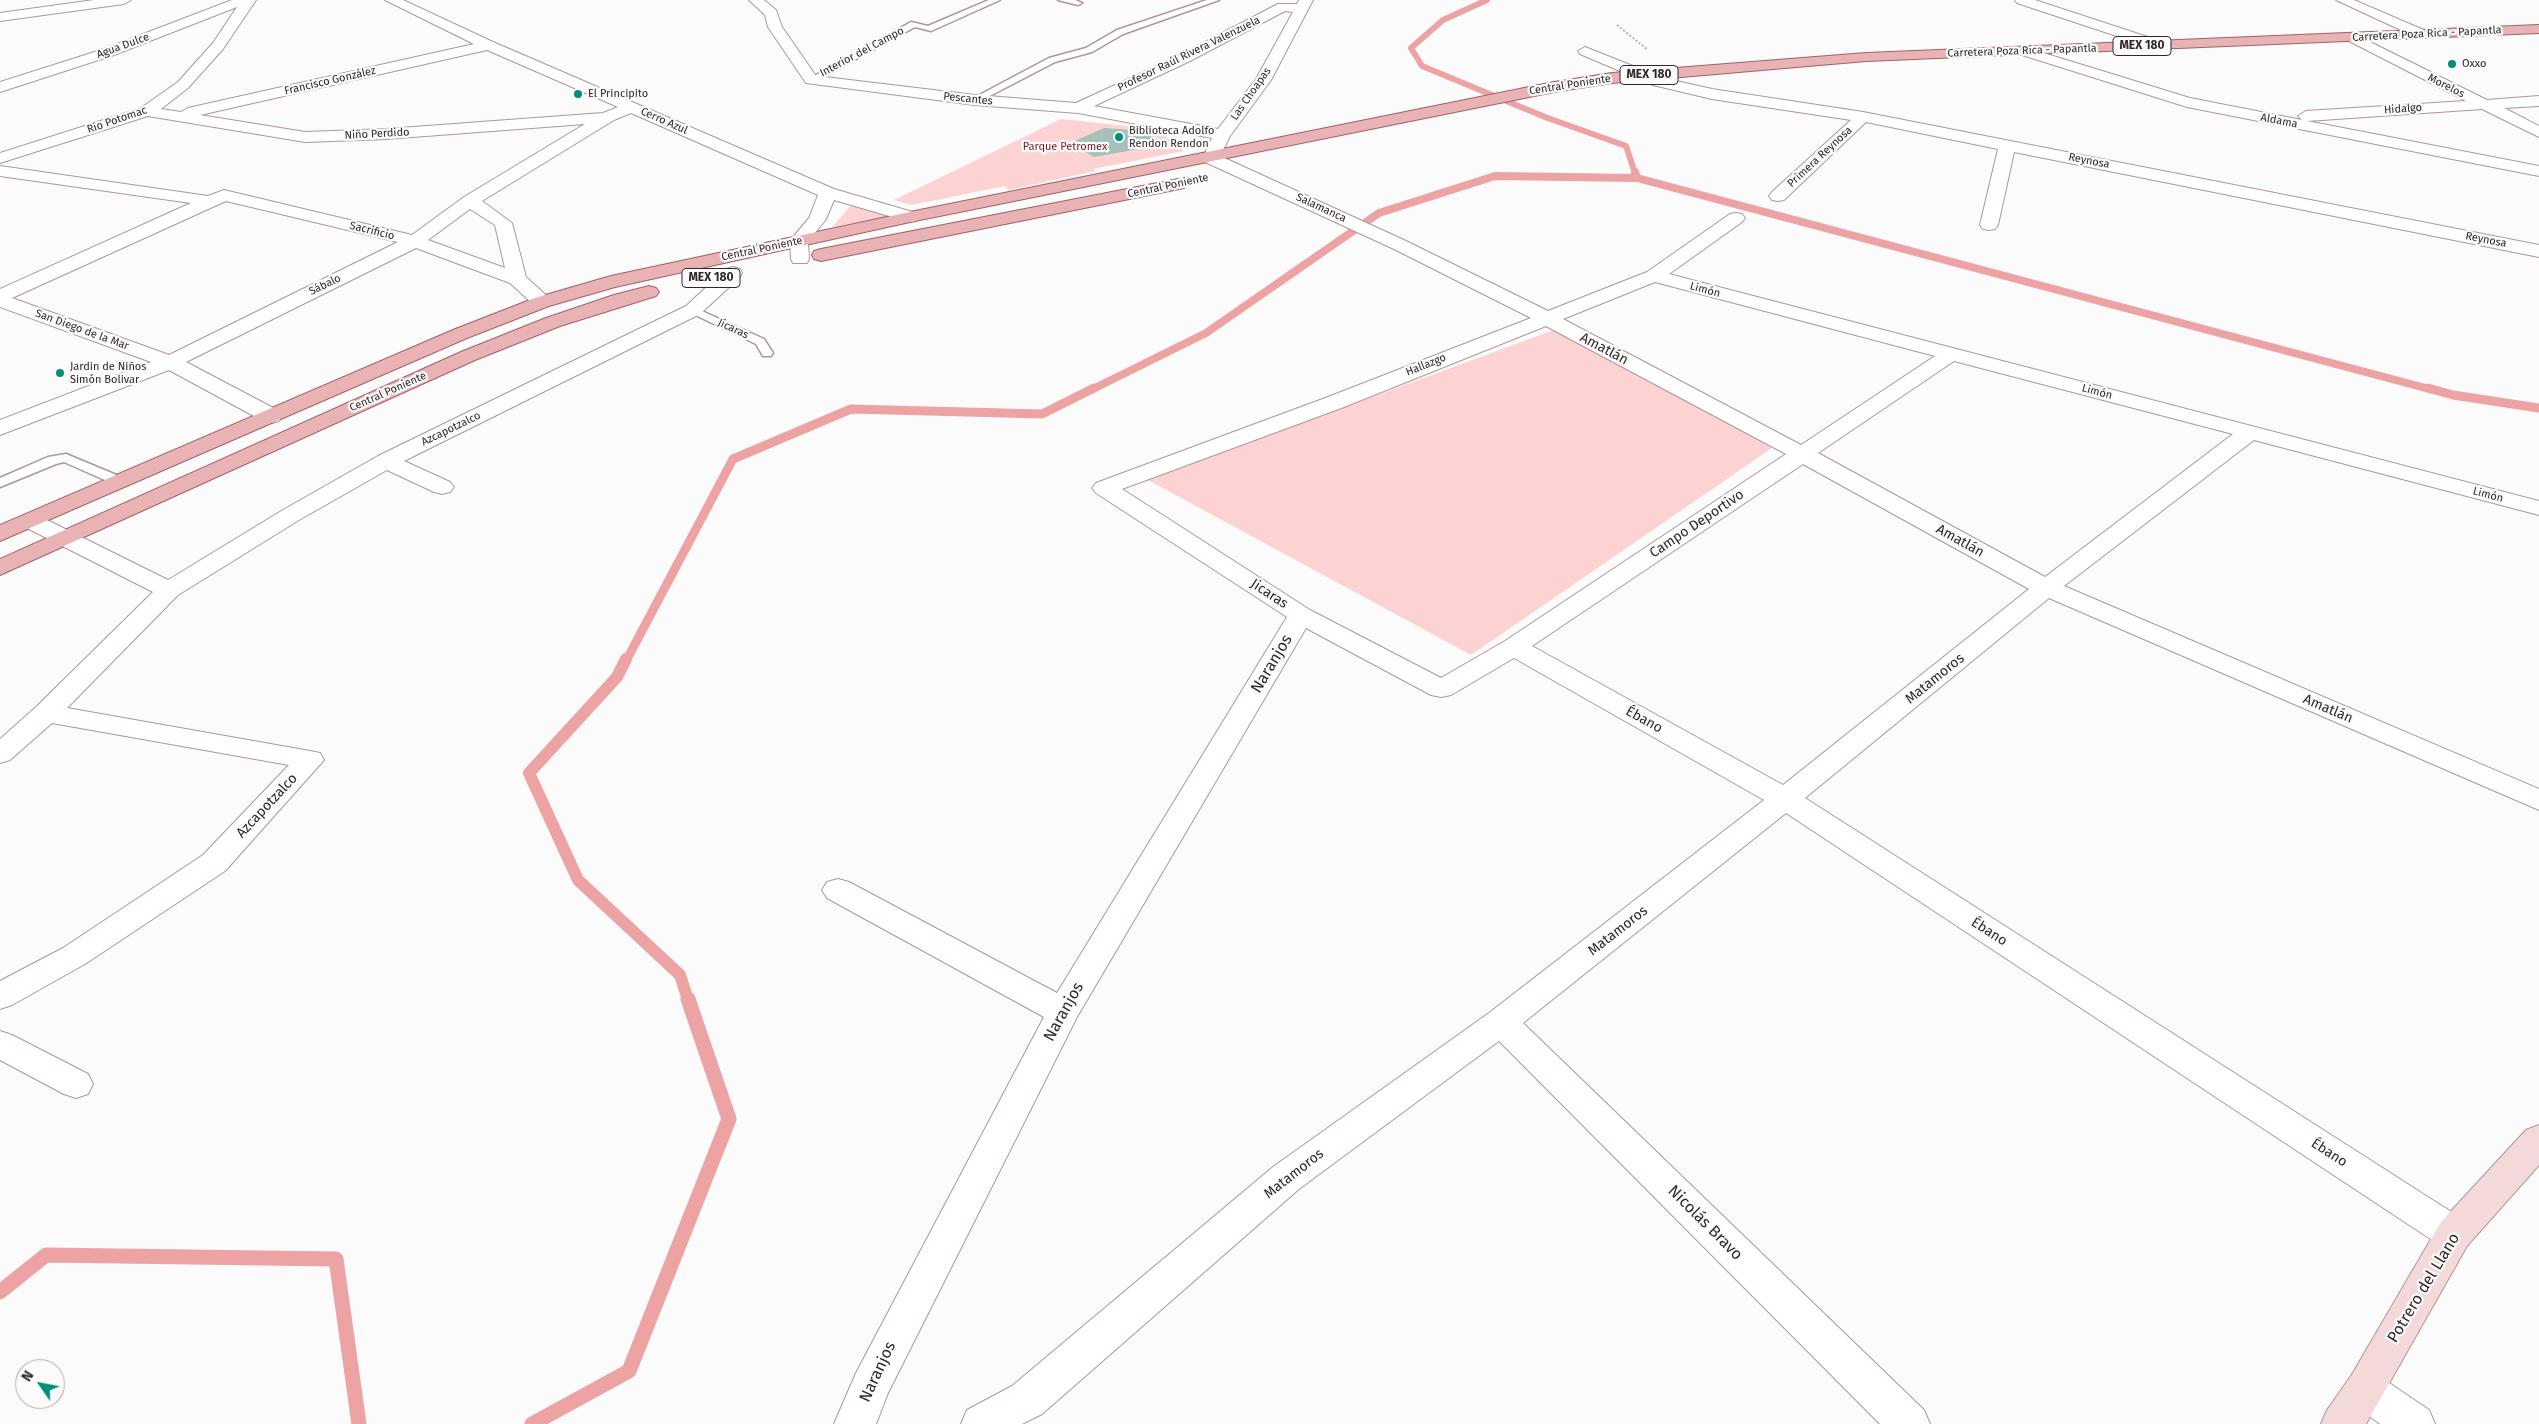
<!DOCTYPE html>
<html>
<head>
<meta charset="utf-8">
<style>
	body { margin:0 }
	#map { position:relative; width:2539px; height:1424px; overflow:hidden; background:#fbfbfb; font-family:"Fira Sans",sans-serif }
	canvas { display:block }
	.north { position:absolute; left:15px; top:1359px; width:50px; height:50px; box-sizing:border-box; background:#fbfbfb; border:1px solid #aba7a7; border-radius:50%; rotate:303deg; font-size:14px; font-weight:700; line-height:20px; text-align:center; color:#322828 }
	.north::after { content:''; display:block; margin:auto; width:18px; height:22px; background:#028f79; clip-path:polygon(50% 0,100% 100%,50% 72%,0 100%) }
</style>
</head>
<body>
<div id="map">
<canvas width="2539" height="1424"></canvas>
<div class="north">N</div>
</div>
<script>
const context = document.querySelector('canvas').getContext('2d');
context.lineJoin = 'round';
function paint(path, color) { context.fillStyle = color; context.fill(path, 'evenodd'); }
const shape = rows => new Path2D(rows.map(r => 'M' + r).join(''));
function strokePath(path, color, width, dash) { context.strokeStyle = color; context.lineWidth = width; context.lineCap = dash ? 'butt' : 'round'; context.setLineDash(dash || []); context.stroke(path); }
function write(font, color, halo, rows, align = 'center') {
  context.font = font + ' "Fira Sans",sans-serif'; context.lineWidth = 4.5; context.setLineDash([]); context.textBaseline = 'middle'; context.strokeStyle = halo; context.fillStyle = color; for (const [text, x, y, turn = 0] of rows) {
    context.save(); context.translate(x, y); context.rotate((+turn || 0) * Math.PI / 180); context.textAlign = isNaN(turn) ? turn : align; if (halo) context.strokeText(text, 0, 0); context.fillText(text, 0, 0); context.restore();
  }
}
paint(shape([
	[1061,119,1155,129,1184,151,1093,169,1095,171,1008,190,1005,186,912,205,894,200],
	[853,203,889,216,832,227],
	[1559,328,1772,448,1471,655,1148,480]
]), '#fdd2d2');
strokePath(shape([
	[1487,0,1443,20,1411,48,1422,66,1545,117,1626,146,1635,173]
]), '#eda3a4', 6);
strokePath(shape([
	[1635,172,1637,178],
	[1091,390,1206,333,1379,213,1495,176,1637,178,2433,390]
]), '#eda3a4', 8);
strokePath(shape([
	[2428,388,2453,395,2539,408],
	[626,661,733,459,851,409,1042,414,1094,388]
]), '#eda3a4', 9);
strokePath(shape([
	[626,659,617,677,529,773,578,880,680,975,688,1000]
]), '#eda3a4', 12);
strokePath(shape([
	[0,1292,46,1255,336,1259,359,1424],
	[532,1424,629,1371,729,1119,688,999]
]), '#eda3a4', 15);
paint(shape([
	[1104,128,1149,131,1161,145,1094,157,1070,143]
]), '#a6c1b9');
const lane = shape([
	[989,0,1000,0,931,31,915,27,814,82,807,80,911,22,928,26,989,0],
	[1058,0,1075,0,1082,3,1078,5,1058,0],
	[1207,0,1219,0,1123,34,1092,52,1055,62,978,102,970,100,1049,58,1086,48,1117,30,1207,0],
	[693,307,764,339,773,353,771,356,763,356,756,344,689,312,689,308,693,307],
	[66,454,126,479,128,482,121,486,116,485,64,462,56,464,0,487,0,478,48,457,66,454]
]);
const street = shape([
	[94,0,131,0,124,4,0,21,0,13,94,0],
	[232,0,256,0,223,49,188,88,161,109,181,112,188,108,474,44,385,0,403,0,493,42,834,189,916,213,919,217,916,221,910,222,834,200,826,219,808,242,809,259,807,263,793,263,791,259,790,241,809,218,818,195,631,113,614,120,482,201,512,223,526,277,549,298,552,302,549,306,535,306,510,283,416,248,186,362,279,411,282,416,279,421,271,423,263,421,169,370,0,435,0,420,151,362,0,307,0,289,191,203,0,176,0,166,208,196,224,190,412,235,464,197,585,124,386,139,305,142,148,116,0,163,0,153,141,108,178,82,213,43,237,7,114,55,0,92,0,82,104,49,232,0],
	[487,50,618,107,603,113,386,129,305,132,200,115,487,50],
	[226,201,398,242,169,355,12,298,226,201],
	[470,209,495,225,505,268,428,240,470,209],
	[749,0,764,0,776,10,782,27,816,76,975,95,1076,103,1180,55,1278,4,1297,4,1299,0,1313,0,1271,80,1230,136,1220,156,1406,241,1548,311,1647,272,1730,214,1736,213,1742,214,1745,218,1742,222,1669,274,2539,501,2539,515,2254,440,2064,586,2539,789,2539,810,2049,598,1805,798,2467,1222,2473,1234,2467,1246,2454,1250,2441,1246,1786,813,1523,1023,1924,1410,1930,1424,1880,1424,1499,1041,1299,1189,1042,1414,1022,1424,961,1424,967,1410,1012,1386,1273,1167,1489,1013,1764,800,1514,658,1451,695,1441,697,1431,695,1306,628,1077,1017,888,1393,876,1424,834,1424,856,1373,1044,1017,827,898,822,890,827,882,838,879,849,882,1057,993,1287,617,1096,493,1092,488,1096,483,1328,397,1531,318,1394,249,1205,162,1203,158,1212,138,1078,113,975,105,806,83,768,27,765,15,749,0],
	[1285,11,1293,12,1256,79,1218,129,1094,106,1190,61,1285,11],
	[1655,282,1935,356,1801,445,1563,319,1655,282],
	[1546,326,1786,454,1505,641,1441,678,1310,610,1122,489,1344,407,1546,326],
	[1954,361,2233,434,2045,577,1818,453,1954,361],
	[1803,464,2029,589,1783,785,1532,646,1803,464],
	[2015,0,2035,0,2163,42,2165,45,2163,48,2153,48,2017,3,2015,0],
	[2336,0,2354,0,2426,31,2428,34,2421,38,2416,37,2336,0],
	[2354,34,2487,100,2539,96,2539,106,2504,108,2539,126,2539,137,2482,109,2307,121,2539,166,2539,176,2187,107,2019,54,2017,51,2024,47,2190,98,2302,120,2298,116,2306,111,2466,101,2349,41,2347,38,2349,35,2354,34],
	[1585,47,1663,78,1712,89,1863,112,2539,245,2539,257,2014,152,1998,225,1995,229,1989,230,1983,229,1980,225,1998,149,1866,122,1784,200,1778,201,1772,200,1769,196,1772,192,1851,120,1712,99,1653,85,1580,54,1578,51,1585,47],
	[733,267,740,269,742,273,740,277,700,314,404,461,450,482,454,487,450,492,442,494,434,492,387,470,299,520,178,595,67,708,310,751,320,753,324,760,225,871,85,964,12,1005,0,1009,0,981,63,948,203,855,289,765,52,723,10,760,0,763,0,739,36,707,153,592,23,526,19,521,23,516,31,514,39,516,168,580,283,510,378,456,686,306,726,269,733,267],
	[0,1031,12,1035,88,1074,93,1084,88,1094,76,1098,64,1094,0,1060,0,1031],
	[2365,1370,2379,1376,2429,1410,2435,1424,2380,1424,2351,1402,2345,1389,2351,1376,2365,1370]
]);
const secondary = shape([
	[2539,1125,2539,1165,2467,1246,2366,1424,2321,1424,2327,1410,2351,1376,2441,1222,2526,1130,2539,1125]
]);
const primary = shape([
	[2539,25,2539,33,1866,61,1612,83,1554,92,910,222,615,287,549,306,467,338,0,541,0,525,453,330,535,298,611,276,910,212,1554,82,1612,73,1866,53,2539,25],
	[1178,179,1184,180,1187,184,1184,188,821,261,814,259,812,255,814,251,821,249,1178,179],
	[649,286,656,288,659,292,656,296,560,326,475,360,0,575,0,559,461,352,546,318,614,295,649,286]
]);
strokePath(lane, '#b09696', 3);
strokePath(street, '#b09696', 2);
strokePath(secondary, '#b09696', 2);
strokePath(primary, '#a06264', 2);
strokePath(shape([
	[1617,25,1648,50]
]), '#b5b2b2', 2, [2, 2]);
paint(lane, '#fff');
paint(street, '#fff');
paint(secondary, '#f4d9da');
paint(primary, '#e9b3b5');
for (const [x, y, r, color] of [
	[2452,64,5,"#028f79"],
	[578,94,5,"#028f79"],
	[1119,137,5,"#028f79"],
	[60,373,5,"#028f79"]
]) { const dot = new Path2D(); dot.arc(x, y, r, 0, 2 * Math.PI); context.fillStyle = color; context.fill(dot); strokePath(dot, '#fbfbfb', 2); }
write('11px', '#322828', '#fbfbfb', [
	["Carretera Poza Rica - Papantla",2427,34,-3],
	["Agua Dulce",123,46,-20],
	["Carretera Poza Rica - Papantla",2022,51,-2],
	["Interior del Campo",862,52,-28],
	["Profesor Raúl Rivera Valenzuela",1189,54,-26],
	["Francisco González",330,81,-13],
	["Central Poniente",1570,85,-9],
	["Morelos",2446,86,27],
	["Las Choapas",1251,94,-55],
	["Pescantes",968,99,6],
	["Hidalgo",2403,109,-4],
	["Río Potomac",117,120,-19],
	["Cerro Azul",664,121,24],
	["Aldama",2279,121,11],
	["Niño Perdido",377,134,-3],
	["Primera Reynosa",1820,157,-43],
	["Reynosa",2089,161,11],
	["Central Poniente",1168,186,-12],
	["Salamanca",1321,208,25],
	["Sacrificio",372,231,14],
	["Reynosa",2486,240,11],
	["Central Poniente",762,249,-12],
	["Sábalo",325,285,-26],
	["Limón",1705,290,15],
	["Jícaras",733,329,25],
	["San Diego de la Mar",82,330,20],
	["Hallazgo",1426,365,-22],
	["Central Poniente",388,392,-24],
	["Limón",2097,392,15],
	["Azcapotzalco",451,429,-26],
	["Limón",2488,495,15]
]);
write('11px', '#322828', '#fbfbfb', [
	["Oxxo",2462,64],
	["El Principito",588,94],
	["Biblioteca Adolfo",1129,131],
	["Rendon Rendon",1129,144],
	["Jardin de Niños",70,367],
	["Simón Bolivar",70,380]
], 'left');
write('11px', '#721c27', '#fbfbfb', [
	["Parque Petromex",1065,147]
]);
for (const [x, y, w] of [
	[2142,46,58],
	[1649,75,58],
	[711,278,58]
]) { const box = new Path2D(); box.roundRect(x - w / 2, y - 9.5, w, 19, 4); context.fillStyle = '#fbfbfb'; context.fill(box); strokePath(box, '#322828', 1); }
write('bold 12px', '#322828', null, [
	["MEX 180",2142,46],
	["MEX 180",1649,75],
	["MEX 180",711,278]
]);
write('14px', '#322828', '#fbfbfb', [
	["Amatlán",1604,349,28],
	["Campo Deportivo",1697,524,-34],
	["Amatlán",1960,541,29],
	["Jicaras",1269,594,33],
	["Matamoros",1935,679,-39],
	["Amatlán",2328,709,23],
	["Ébano",1644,720,29],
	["Azcapotzalco",267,806,-47],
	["Matamoros",1618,931,-38],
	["Ébano",1989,932,33],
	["Ébano",2329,1153,33],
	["Matamoros",1294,1174,-38]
]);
write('16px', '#322828', '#fbfbfb', [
	["Naranjos",1272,664,-59],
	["Naranjos",1064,1012,-61],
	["Nicolás Bravo",1705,1223,45],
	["Potrero del Llano",2424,1288,-59],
	["Naranjos",878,1372,-65]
]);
</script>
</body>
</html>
